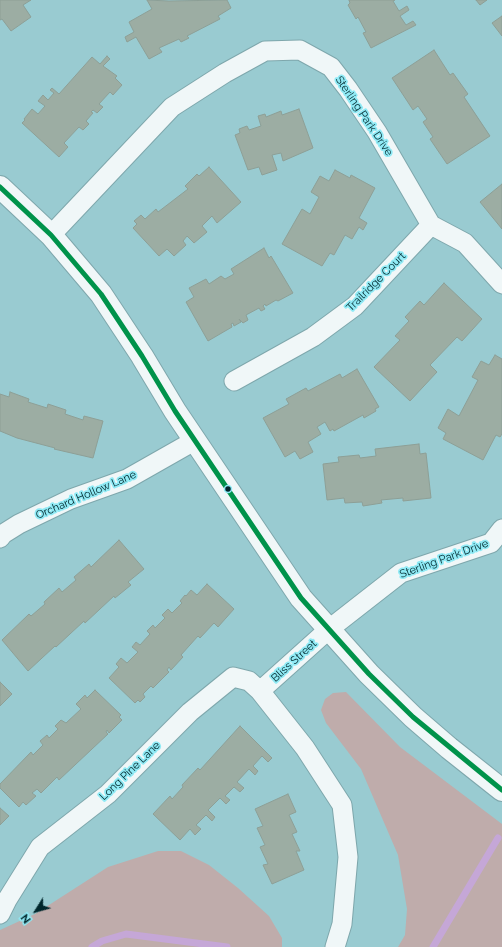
<!DOCTYPE html>
<html>
<head>
<meta charset="utf-8">
<style>
	body { margin:0 }
	#map { position:relative; width:502px; height:947px; overflow:hidden; background:#99cbd1; font-family:Raleway,sans-serif }
	canvas { display:block }
	.north { position:absolute; left:16px; top:891px; width:40px; height:40px; -webkit-text-stroke:3px #8feaf5; paint-order:stroke; rotate:233deg; font-size:11px; font-weight:700; line-height:16px; text-align:center; color:#00272c }
	.north::after { content:''; display:block; margin:auto; width:14px; height:18px; background:#00272c; clip-path:polygon(50% 0,100% 100%,50% 72%,0 100%) }
</style>
</head>
<body>
<div id="map">
<canvas width="502" height="947"></canvas>
<div class="north">N</div>
</div>
<script>
const context = document.querySelector('canvas').getContext('2d');
context.lineJoin = 'round';
function paint(path, color) { context.fillStyle = color; context.fill(path, 'evenodd'); }
const shape = rows => new Path2D(rows.map(r => 'M' + r).join(''));
function strokePath(path, color, width, dash) { context.strokeStyle = color; context.lineWidth = width; context.lineCap = dash ? 'butt' : 'round'; context.setLineDash(dash || []); context.stroke(path); }
function write(font, color, halo, rows, align = 'center') {
  context.font = font + ' Raleway,sans-serif'; context.lineWidth = 3.5; context.setLineDash([]); context.textBaseline = 'middle'; context.strokeStyle = halo; context.fillStyle = color; for (const [text, x, y, turn = 0] of rows) {
    context.save(); context.translate(x, y); context.rotate((+turn || 0) * Math.PI / 180); context.textAlign = isNaN(turn) ? turn : align; if (halo) context.strokeText(text, 0, 0); context.fillText(text, 0, 0); context.restore();
  }
}
paint(shape([
	[346,692,400,747,502,824,502,947,398,947,405,935,407,909,398,855,361,769,326,723,321,710,325,699,333,693],
	[158,851,181,851,209,865,238,888,269,916,282,938,282,947,0,947,0,930,35,914,108,867]
]), '#bfacab');
strokePath(shape([
	[92,947,102,941,126,934,227,947],
	[433,947,498,838]
]), '#c5a7d7', 7);
const building = shape([
	[0,0,31,0,23,5,31,17,11,31,2,19,0,20,0,0],
	[147,0,169,1,227,0,231,8,218,16,220,19,187,36,189,38,181,42,179,39,159,48,162,52,149,59,136,37,127,42,125,37,134,32,129,22,152,9,147,0],
	[349,0,395,0,393,1,399,11,407,6,409,10,400,16,406,25,413,21,416,25,371,48,363,33,366,32,358,17,356,19,348,5,350,3,349,0],
	[476,0,487,0,480,5,476,0],
	[502,16,502,36,492,23,502,16],
	[434,50,450,75,453,73,468,94,464,97,490,136,447,164,430,139,433,137,423,122,427,119,418,106,413,110,392,78,434,50],
	[107,56,110,59,103,66,117,76,115,78,122,85,113,95,110,92,99,104,103,107,97,113,93,110,91,112,93,113,86,121,89,124,83,130,79,127,64,143,68,147,59,157,22,123,25,120,24,119,32,109,38,114,45,106,38,101,43,95,48,100,54,93,50,90,52,88,59,94,92,57,100,64,107,56],
	[299,109,313,148,283,161,281,153,272,155,277,170,262,175,259,167,248,170,235,135,240,133,239,129,247,126,249,130,261,126,258,116,265,114,266,117,281,111,282,115,299,109],
	[209,167,241,202,217,223,212,216,202,226,207,232,194,243,187,236,183,241,186,245,174,256,167,249,159,256,133,228,137,224,134,221,141,215,145,219,156,209,158,212,188,189,185,186,197,174,199,176,209,167],
	[335,170,350,178,351,175,375,188,359,218,367,223,363,230,359,227,352,239,345,235,334,255,330,253,322,266,282,244,302,209,310,214,319,197,311,192,320,176,329,181,335,170],
	[502,184,502,229,480,202,502,184],
	[264,248,269,258,271,256,293,293,278,301,276,300,266,306,265,304,263,306,265,309,261,311,259,308,246,315,248,320,243,323,239,319,241,322,234,326,233,323,231,324,232,327,208,341,186,302,194,297,189,288,206,279,209,284,221,276,225,279,234,274,231,269,264,248],
	[444,283,482,319,462,341,457,337,430,365,437,372,410,401,374,367,400,340,395,336,409,321,405,317,420,301,424,305,444,283],
	[495,355,502,359,502,434,500,437,496,435,483,460,443,439,446,433,438,428,448,409,459,416,478,380,472,377,481,361,489,365,495,355],
	[357,369,379,407,375,409,376,411,364,418,363,415,334,431,333,429,330,431,325,422,317,427,321,434,308,442,313,452,300,459,295,451,285,457,263,418,289,404,286,399,306,388,308,391,340,374,342,378,357,369],
	[10,392,29,399,28,402,47,408,48,404,66,410,65,414,83,420,84,416,103,421,93,458,54,449,55,448,17,438,0,431,0,394,9,397,10,392],
	[419,444,420,454,426,453,431,498,403,501,403,498,381,500,382,503,363,506,362,502,345,503,344,498,327,500,323,464,339,462,338,457,359,455,360,458,376,456,375,449,419,444],
	[119,540,144,569,128,582,131,585,115,598,114,596,85,623,84,621,56,647,55,646,28,671,2,640,29,614,31,616,45,604,44,602,59,588,62,592,76,580,74,577,89,564,91,567,119,540],
	[207,584,234,609,218,627,214,623,200,638,198,636,181,655,183,657,171,670,169,667,167,670,169,672,153,688,151,686,143,694,145,697,140,702,138,700,135,703,109,678,119,667,116,664,121,658,127,663,138,652,132,647,136,642,140,645,150,634,147,631,153,625,155,628,165,618,162,615,168,609,172,613,182,603,180,601,185,595,186,596,191,590,197,595,207,584],
	[0,682,12,694,0,706,0,682],
	[95,690,121,715,119,717,122,720,109,733,107,730,106,732,108,734,59,780,57,777,41,793,37,789,32,793,36,796,26,805,23,802,19,807,0,788,0,784,31,752,33,755,43,745,40,741,47,735,49,738,58,729,55,726,61,720,66,723,81,709,76,704,85,695,87,698,95,690],
	[240,726,272,758,268,762,262,756,253,766,258,771,255,775,249,769,237,782,244,788,240,792,234,787,225,796,230,800,226,804,220,798,208,810,215,817,212,821,206,815,196,825,201,829,195,835,190,829,180,840,153,814,170,796,172,799,183,787,182,785,198,768,200,770,240,726],
	[288,794,296,812,289,815,297,832,292,834,300,851,296,851,304,870,272,884,263,865,268,864,260,847,265,845,257,828,263,826,255,809,288,794],
	[0,808,9,816,0,825,0,808]
]);
paint(building, '#9cada3');
strokePath(building, '#8d9f96', 1);
const minor = shape([
	[51,235,172,107,225,73,265,51,300,50,331,67,348,89,377,132,431,225,465,243,502,284],
	[234,381,313,337,355,306,431,225],
	[0,538,3,534,19,524,71,499,127,479,194,441],
	[260,691,328,630,401,573,491,543,502,529],
	[0,914,7,900,40,847,108,794,190,712,233,677,249,681,260,691,305,748,342,805,348,857,342,924,335,947]
]);
const tertiary = shape([
	[0,187,51,235,101,294,142,356,175,411,301,598,369,674,413,717,449,748,502,790]
]);
strokePath(minor, '#7ea7ac', 21);
strokePath(tertiary, '#7ea7ac', 24);
strokePath(minor, '#f0f7f8', 19);
strokePath(tertiary, '#f0f7f8', 22);
strokePath(shape([
	[0,187,51,235,101,294,142,356,175,411,301,598,369,674,413,717,502,790]
]), '#00934b', 5);
for (const [x, y, r, color] of [
	[228,489,3.5,"#00272c"]
]) { const dot = new Path2D(); dot.arc(x, y, r, 0, 2 * Math.PI); context.fillStyle = color; context.fill(dot); strokePath(dot, '#8feaf5', 1.5); }
write('11px', '#00272c', '#8feaf5', [
	["Sterling Park Drive",364,116,56],
	["Trailridge Court",376,282,-45],
	["Orchard Hollow Lane",86,495,-23],
	["Sterling Park Drive",444,559,-20],
	["Bliss Street",294,661,-42],
	["Long Pine Lane",130,771,-44]
]);
</script>
</body>
</html>
